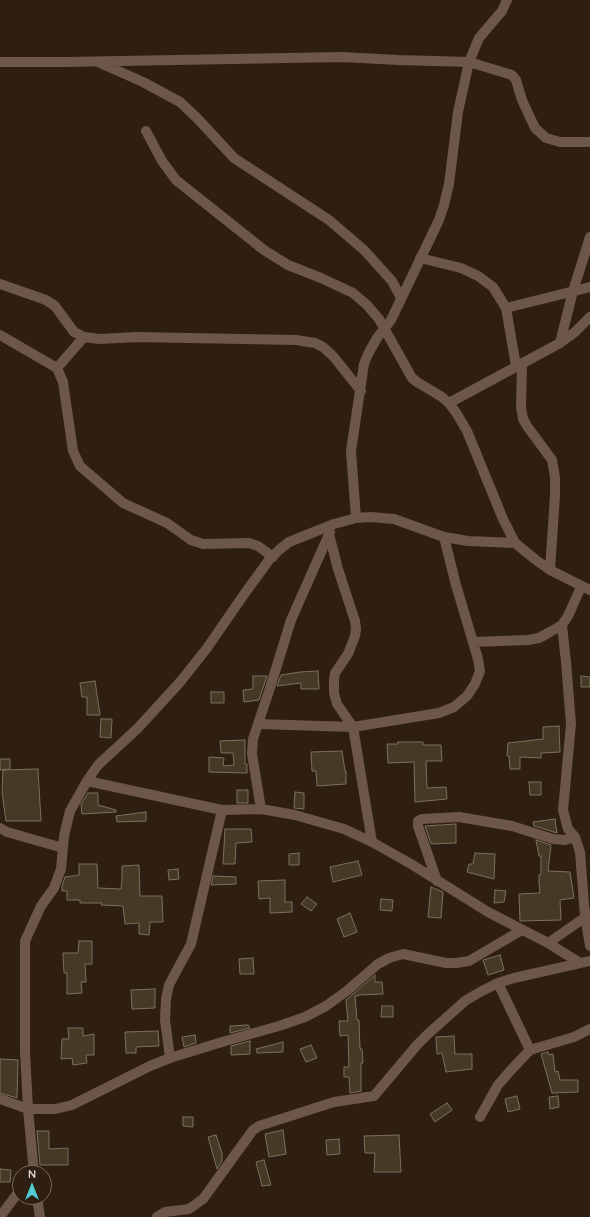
<!DOCTYPE html>
<html>
<head>
<meta charset="utf-8">
<style>
	body { margin:0 }
	#map { position:relative; width:590px; height:1217px; overflow:hidden; background:#2f1e12; font-family:Quicksand,sans-serif }
	canvas { display:block }
	.north { position:absolute; left:12px; top:1165px; width:40px; height:40px; box-sizing:border-box; background:#2f1e12; border:1px solid #77685e; border-radius:50%; rotate:0deg; font-size:11px; font-weight:700; line-height:16px; text-align:center; color:#e4d8d0 }
	.north::after { content:''; display:block; margin:auto; width:14px; height:18px; background:#51ccd2; clip-path:polygon(50% 0,100% 100%,50% 72%,0 100%) }
</style>
</head>
<body>
<div id="map">
<canvas width="590" height="1217"></canvas>
<div class="north">N</div>
</div>
<script>
const context = document.querySelector('canvas').getContext('2d');
context.lineJoin = 'round';
function paint(path, color) { context.fillStyle = color; context.fill(path, 'evenodd'); }
const shape = rows => new Path2D(rows.map(r => 'M' + r).join(''));
function strokePath(path, color, width, dash) { context.strokeStyle = color; context.lineWidth = width; context.lineCap = dash ? 'butt' : 'round'; context.setLineDash(dash || []); context.stroke(path); }
const building = shape([
	[318,671,319,689,301,689,301,683,277,686,281,675,300,672,318,671],
	[253,676,267,676,259,700,244,702,243,690,253,689,253,676],
	[581,676,590,677,590,687,581,687,581,676],
	[95,681,100,715,87,715,87,697,82,697,80,683,95,681],
	[211,692,224,692,224,703,211,703,211,692],
	[101,719,112,719,111,738,100,737,101,719],
	[559,726,560,752,541,753,541,758,520,757,520,769,510,769,509,756,507,756,508,743,543,739,543,727,559,726],
	[245,740,245,764,247,764,247,773,209,772,209,757,224,758,223,766,234,765,233,753,221,753,220,741,245,740],
	[398,742,423,742,423,745,441,745,442,761,426,761,427,788,446,787,447,799,415,802,414,762,388,763,387,744,398,744,398,742],
	[342,751,345,771,346,771,346,784,317,786,316,771,312,771,311,752,342,751],
	[0,759,10,759,10,769,0,770,0,759],
	[38,769,41,821,6,821,2,792,3,770,38,769],
	[529,782,541,782,541,795,530,795,529,782],
	[237,790,248,790,248,803,237,803,237,790],
	[295,792,304,793,304,809,294,808,295,792],
	[88,793,98,793,98,805,116,810,116,812,82,814,81,804,88,793],
	[146,812,146,821,117,822,116,816,146,812],
	[555,819,557,833,534,826,533,822,555,819],
	[456,824,456,843,431,844,425,826,456,824],
	[225,829,251,829,252,842,236,843,235,864,223,864,225,829],
	[536,840,551,845,548,871,570,872,574,898,560,900,561,920,520,921,519,894,540,893,539,882,539,875,541,874,541,856,539,856,536,840],
	[299,853,299,865,289,865,289,854,299,853],
	[475,853,495,854,494,879,467,872,469,864,473,864,475,853],
	[358,861,362,875,333,882,330,867,358,861],
	[79,864,97,864,98,888,121,889,122,879,122,866,139,865,140,896,162,896,163,922,150,922,149,935,139,934,139,923,125,924,123,906,101,905,102,903,80,903,80,900,67,900,67,891,62,891,62,886,65,877,79,875,79,864],
	[178,869,179,879,169,880,168,870,178,869],
	[213,876,236,877,236,884,211,885,213,876],
	[285,880,285,902,292,902,292,912,270,913,270,898,259,899,258,881,285,880],
	[431,887,443,892,441,918,428,917,431,887],
	[495,890,506,891,504,902,494,903,495,890],
	[307,897,317,904,311,911,301,904,307,897],
	[381,899,393,900,392,911,380,910,381,899],
	[350,913,357,932,344,937,337,919,350,913],
	[79,941,92,941,92,964,85,964,86,982,81,982,82,993,67,994,67,973,64,973,63,953,78,953,79,941],
	[500,955,504,970,488,975,483,960,500,955],
	[253,958,254,974,240,974,239,959,253,958],
	[375,975,375,982,382,982,383,994,358,995,358,996,355,996,357,1020,359,1020,360,1049,362,1049,363,1063,361,1063,361,1091,350,1093,349,1077,344,1077,344,1067,349,1067,348,1035,340,1036,339,1021,348,1021,346,1000,375,975],
	[155,989,155,1008,132,1009,131,990,155,989],
	[382,1006,393,1006,393,1017,381,1017,382,1006],
	[248,1025,250,1028,230,1033,230,1026,248,1025],
	[68,1028,83,1028,83,1036,94,1034,94,1055,86,1055,87,1063,73,1065,72,1058,61,1059,62,1039,69,1039,68,1028],
	[158,1031,159,1046,136,1047,136,1053,126,1053,125,1032,158,1031],
	[195,1035,196,1043,184,1047,182,1037,195,1035],
	[454,1036,455,1054,472,1054,472,1069,446,1072,442,1053,437,1054,436,1037,454,1036],
	[250,1041,250,1054,231,1055,231,1046,250,1041],
	[283,1042,283,1052,257,1053,256,1049,283,1042],
	[311,1045,317,1058,306,1062,300,1049,311,1045],
	[548,1052,549,1055,553,1054,555,1072,558,1071,560,1080,578,1080,578,1092,552,1093,541,1054,548,1052],
	[0,1059,18,1060,17,1098,0,1093,0,1059],
	[517,1096,520,1109,508,1112,505,1099,517,1096],
	[558,1096,559,1107,550,1109,549,1097,558,1096],
	[447,1103,452,1110,435,1122,430,1114,447,1103],
	[183,1117,193,1117,193,1127,183,1126,183,1117],
	[283,1130,286,1154,269,1157,265,1134,283,1130],
	[37,1131,49,1131,49,1149,68,1148,68,1165,40,1165,37,1131],
	[216,1135,222,1153,222,1161,217,1169,208,1137,216,1135],
	[399,1135,401,1172,374,1172,375,1153,365,1153,364,1136,399,1135],
	[339,1139,340,1154,327,1155,326,1140,339,1139],
	[264,1160,271,1185,262,1186,256,1162,264,1160],
	[0,1169,11,1170,10,1182,0,1182,0,1169]
]);
paint(building, '#443a26');
strokePath(building, '#7c715c', 1);
strokePath(shape([
	[0,62,66,62,342,57,398,60,469,62,512,75,516,80,522,100,535,128,546,138,560,142,590,142],
	[100,63,143,82,180,102,197,118,234,158,329,220,364,250,392,281,401,298],
	[146,131,162,161,176,180,264,250,288,265,321,278,353,293,367,305,379,319,412,378,417,382,442,397,449,403,457,414,467,431,503,519,515,543,536,560,550,570,590,590],
	[420,258,461,268,478,276,493,287,506,308,516,366],
	[0,284,46,300,55,306,74,332,84,337,99,339,136,337,296,340,315,343,323,347,333,356,361,391],
	[506,308,590,287],
	[0,335,57,368,63,382,73,451,80,466,123,503,167,523,191,540,203,544,249,543,258,546,273,557],
	[560,343,573,291,590,237],
	[522,363,521,407,523,419,527,426,552,460,555,477,555,495,550,570],
	[57,368,84,337],
	[449,403,560,343,575,332,590,317],
	[356,518,371,517,394,519,444,537,468,541,515,543],
	[329,534,338,569,355,621,356,629,355,636,348,654,335,673,334,680,334,693,337,704,353,727,372,842],
	[562,625,566,662,571,724,563,810,568,829,575,837,580,852,585,917,590,946],
	[473,642,528,640,539,638,550,632,562,625,568,616,581,587],
	[258,724,353,727,439,713,454,707,467,696,475,684,480,671,478,659,456,585,444,537],
	[87,781,222,810,261,809,295,815,344,829,372,842,411,864,488,912,548,943,580,963],
	[261,809,252,754,253,739,270,688,291,620,330,532],
	[0,828,7,832,63,848],
	[437,881,418,826,418,821,422,819,459,817,512,826,553,839,565,840,575,837],
	[548,943,590,914],
	[498,983,530,1050],
	[170,1058,165,1020,166,999,169,985,191,944,222,810],
	[0,1099,28,1109,55,1109,72,1105,150,1066,170,1058,222,1042,279,1026,305,1017,326,1006,348,990,378,964,389,958,403,954,446,963,456,963,469,961,522,930],
	[480,1117,498,1085,511,1070,530,1050,574,1037,590,1029],
	[34,1173,28,1109,25,1052,25,941,41,906,54,888,61,869,64,836,70,811,87,781,98,765,138,728,181,681,207,648,245,593,269,560,279,550,289,542,334,524,356,518,351,451,364,364,368,354,377,338,391,320,439,220,444,205,449,184,458,112,469,62,479,38,502,11,507,0],
	[37,1197,40,1217],
	[0,1217,20,1190],
	[157,1217,165,1212,189,1209,203,1199,253,1130,259,1126,334,1102,374,1096,417,1045,428,1034,465,1001,480,992,498,983,514,978,590,961]
]), '#6c574a', 10);
</script>
</body>
</html>
